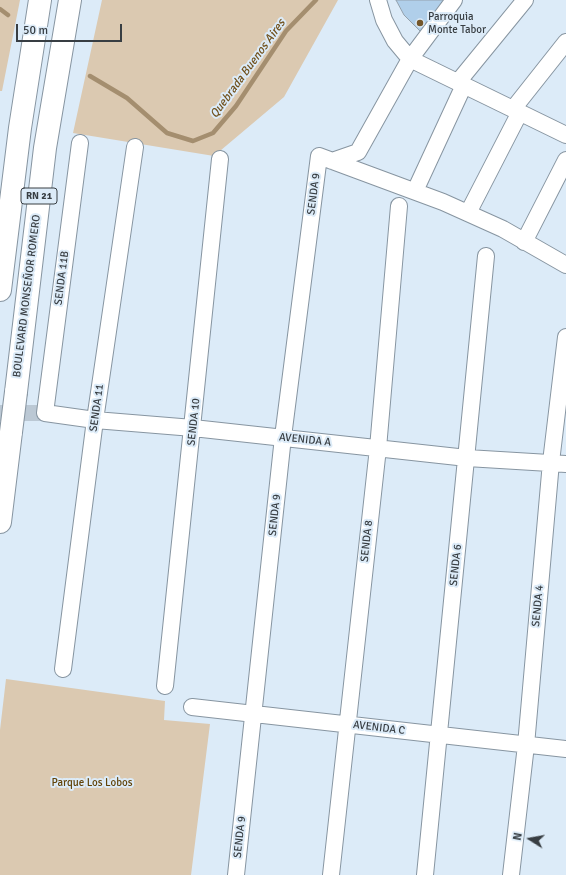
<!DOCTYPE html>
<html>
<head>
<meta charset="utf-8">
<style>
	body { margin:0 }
	#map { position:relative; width:566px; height:875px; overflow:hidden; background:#dcebf8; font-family:Signika,sans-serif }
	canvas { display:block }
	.north { position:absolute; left:510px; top:819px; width:40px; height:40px; -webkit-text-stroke:3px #dcebf8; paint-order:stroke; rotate:281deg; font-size:11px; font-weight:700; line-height:16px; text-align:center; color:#383e43 }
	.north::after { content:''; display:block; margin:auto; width:14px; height:18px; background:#383e43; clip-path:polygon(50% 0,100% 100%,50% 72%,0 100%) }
	.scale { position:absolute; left:16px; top:24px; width:106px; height:18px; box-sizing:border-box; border:2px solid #383e43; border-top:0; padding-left:5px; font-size:12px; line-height:14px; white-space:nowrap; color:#383e43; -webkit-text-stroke:3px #dcebf8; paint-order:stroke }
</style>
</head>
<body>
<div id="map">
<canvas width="566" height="875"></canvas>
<div class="north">N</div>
<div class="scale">50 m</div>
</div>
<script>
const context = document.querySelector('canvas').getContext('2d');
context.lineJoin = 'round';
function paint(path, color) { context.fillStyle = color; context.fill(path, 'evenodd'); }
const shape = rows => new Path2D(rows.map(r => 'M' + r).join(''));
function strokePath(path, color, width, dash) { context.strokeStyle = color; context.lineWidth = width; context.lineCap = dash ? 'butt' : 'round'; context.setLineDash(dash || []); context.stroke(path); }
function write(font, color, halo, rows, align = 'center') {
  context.font = font + ' Signika,sans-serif'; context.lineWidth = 4; context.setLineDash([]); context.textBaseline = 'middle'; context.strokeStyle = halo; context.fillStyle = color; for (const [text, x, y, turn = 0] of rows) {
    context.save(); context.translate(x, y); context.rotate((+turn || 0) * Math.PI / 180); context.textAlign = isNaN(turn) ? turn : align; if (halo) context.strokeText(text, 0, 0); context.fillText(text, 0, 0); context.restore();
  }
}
paint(shape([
	[0,0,20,0,2,91,0,91],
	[102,0,338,0,284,97,214,156,73,133],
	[6,679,165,701,164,720,210,724,191,875,0,875,0,730]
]), '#dbc9b1');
strokePath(shape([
	[0,9,8,15],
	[90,76,127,98,167,133,193,141,213,133,236,106,286,31,316,0]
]), '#a48e6f', 4.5);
const building = shape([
	[396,0,444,0,421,32,404,15,396,0]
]);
paint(building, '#b0cfea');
strokePath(building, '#93a1ad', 1);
strokePath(shape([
	[0,413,45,413]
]), '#bbc8d4', 16, [16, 8]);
const minor = shape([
	[378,0,384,20,395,41,410,59,566,135],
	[458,82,525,0],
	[513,109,566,42],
	[80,143,45,413,95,420,193,428,467,458,566,464],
	[332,161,358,152,410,59,454,0],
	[415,191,464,85],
	[468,213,520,112],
	[524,242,566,160],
	[63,669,95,420,135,147],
	[165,686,220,159],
	[192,707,566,749],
	[236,875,283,437,319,156,443,202,503,229,566,265],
	[331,875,378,448,399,206],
	[425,875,486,256],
	[511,875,526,745,551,462,566,337]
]);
const highway = shape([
	[0,290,20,128,40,0],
	[16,392,45,148,70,0],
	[0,522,11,432]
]);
strokePath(minor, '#8795a1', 18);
strokePath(highway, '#8795a1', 24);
strokePath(minor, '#fff', 16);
strokePath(highway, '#fff', 22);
const highwayBridge = shape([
	[11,432,16,392]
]);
strokePath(highwayBridge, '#8795a1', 24, []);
strokePath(highwayBridge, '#fff', 22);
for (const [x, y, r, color] of [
	[420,23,4,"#74572b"]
]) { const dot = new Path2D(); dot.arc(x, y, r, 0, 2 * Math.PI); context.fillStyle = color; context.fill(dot); strokePath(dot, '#dcebf8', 1.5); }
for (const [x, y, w] of [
	[39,196,36]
]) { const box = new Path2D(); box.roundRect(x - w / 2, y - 8, w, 16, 3); context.fillStyle = '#dcebf8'; context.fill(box); strokePath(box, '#383e43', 1); }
write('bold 10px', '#383e43', null, [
	["RN 21",39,196]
]);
write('11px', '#383e43', '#dcebf8', [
	["Parroquia",428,17],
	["Monte Tabor",428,30]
], 'left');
write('11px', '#383e43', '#dcebf8', [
	["SENDA 9",314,194,-83],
	["SENDA 11B",62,278,-83],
	["BOULEVARD MONSEÑOR ROMERO",27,296,-83],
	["SENDA 11",97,408,-82],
	["SENDA 10",194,422,-84],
	["AVENIDA A",305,440,6],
	["SENDA 9",275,515,-84],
	["SENDA 8",367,541,-84],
	["SENDA 6",456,565,-84],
	["SENDA 4",538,606,-85],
	["AVENIDA C",379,728,7],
	["SENDA 9",240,837,-84]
]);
write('11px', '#614207', '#dcebf8', [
	["Parque Los Lobos",92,783]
]);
write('italic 12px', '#70501b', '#dcebf8', [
	["Quebrada Buenos Aires",248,69,-54]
]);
</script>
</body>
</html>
